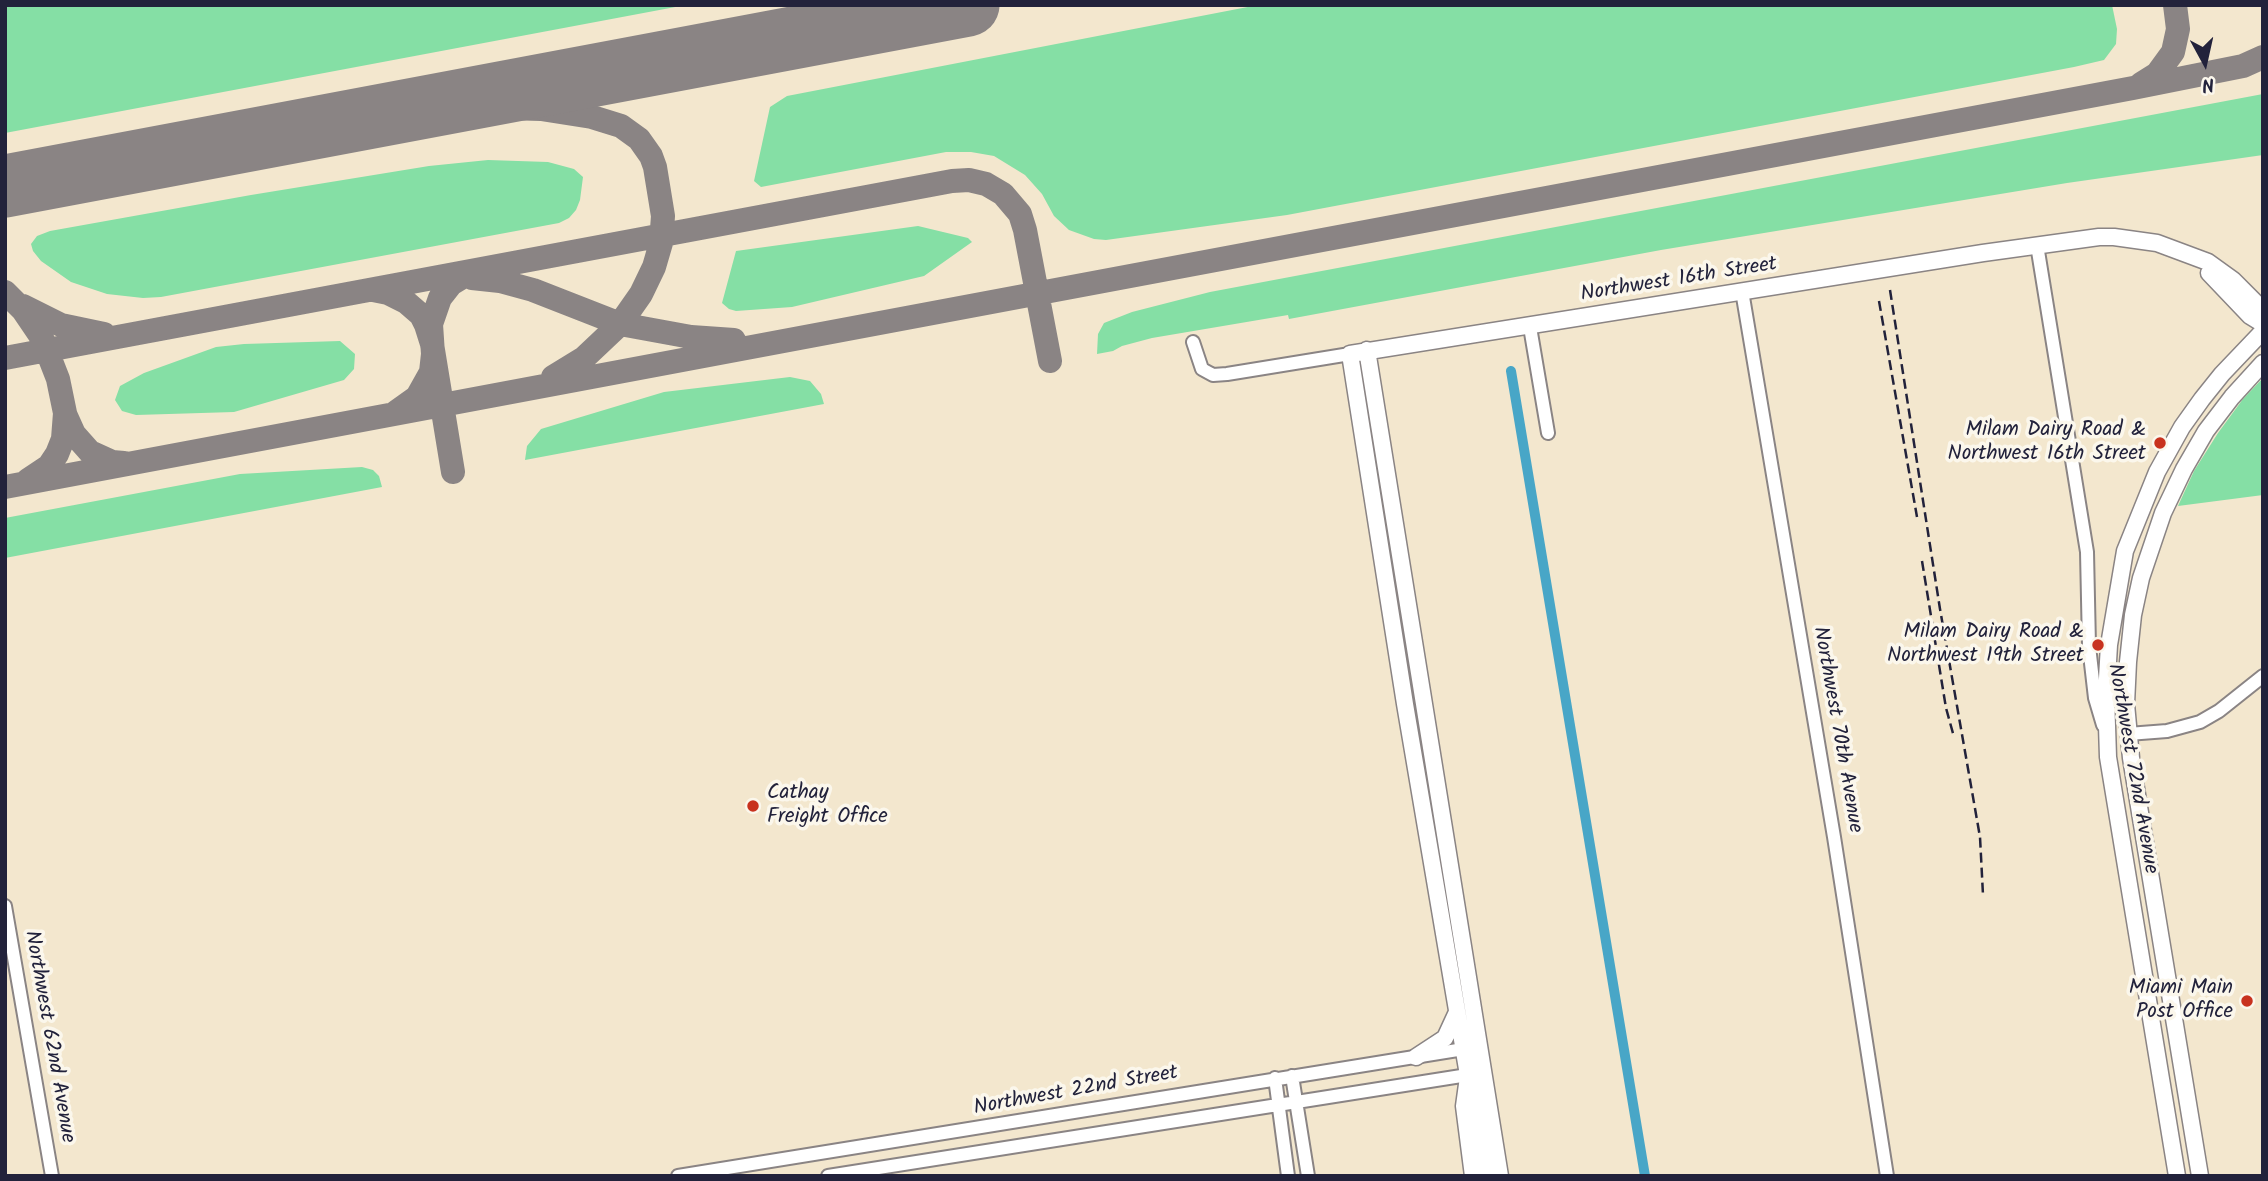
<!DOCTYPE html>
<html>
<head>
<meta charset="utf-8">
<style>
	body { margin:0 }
	#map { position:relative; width:2268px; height:1181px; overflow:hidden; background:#f3e7ce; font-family:Kalam,sans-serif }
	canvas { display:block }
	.frame { position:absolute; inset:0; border:7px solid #22223b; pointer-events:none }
	.north { position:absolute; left:2170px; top:28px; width:70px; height:70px; -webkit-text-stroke:5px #fbf7ec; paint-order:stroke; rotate:172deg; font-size:19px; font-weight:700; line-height:28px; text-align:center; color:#22223b }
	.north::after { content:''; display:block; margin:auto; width:24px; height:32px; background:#22223b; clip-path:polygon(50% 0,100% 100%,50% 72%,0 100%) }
</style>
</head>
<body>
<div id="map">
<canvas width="2268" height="1181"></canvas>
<div class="frame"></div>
<div class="north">N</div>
</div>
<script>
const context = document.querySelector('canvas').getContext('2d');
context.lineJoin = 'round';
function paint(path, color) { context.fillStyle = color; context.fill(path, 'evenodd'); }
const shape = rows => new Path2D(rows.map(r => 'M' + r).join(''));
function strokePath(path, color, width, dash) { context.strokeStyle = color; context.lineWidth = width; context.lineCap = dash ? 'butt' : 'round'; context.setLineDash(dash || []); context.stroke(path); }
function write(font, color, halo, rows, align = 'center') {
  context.font = font + ' Kalam,sans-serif'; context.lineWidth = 7; context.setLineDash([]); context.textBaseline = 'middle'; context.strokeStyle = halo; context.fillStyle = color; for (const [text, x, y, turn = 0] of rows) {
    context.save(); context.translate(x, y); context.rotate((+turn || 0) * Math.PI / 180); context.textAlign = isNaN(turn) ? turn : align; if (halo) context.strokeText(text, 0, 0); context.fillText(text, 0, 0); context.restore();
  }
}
paint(shape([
	[5,5,686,5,5,133],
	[1258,5,2112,5,2117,29,2116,44,2104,60,2074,67,1287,215,1106,240,1094,239,1069,230,1054,216,1042,194,1025,175,994,156,971,152,946,152,761,187,754,181,770,107,787,96],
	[2263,94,2263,155,2067,183,1661,250,1289,319,1288,315,1152,338,1122,346,1113,351,1097,354,1098,334,1104,323,1132,312,1210,292],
	[488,160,548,162,574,169,583,177,580,200,576,210,569,218,559,223,161,297,143,298,107,294,71,282,41,261,33,251,31,244,37,236,50,231,251,195,429,166],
	[918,226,968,238,972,242,924,276,792,307,736,311,729,309,722,303,736,251],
	[340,341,355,354,354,369,344,380,234,412,136,415,122,411,115,400,120,386,144,373,216,347,244,344],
	[790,377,810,381,821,394,824,404,525,460,527,446,541,429,664,392],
	[2263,378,2263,495,2178,506,2194,471,2218,433,2243,399],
	[362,467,373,470,379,476,382,487,5,558,5,518,240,474]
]), '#85dfa5');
strokePath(shape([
	[1511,371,1645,1176]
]), '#48a6c7', 10);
strokePath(shape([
	[2141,84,2157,74,2173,52,2178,29,2175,5],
	[291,132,418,115,506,108,541,109,592,117,621,126,639,139,651,156,655,167,663,216,661,243,654,267,641,294,620,324,584,358,553,377],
	[5,198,24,186,58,176],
	[472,278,500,281,533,290,620,324,691,337,734,340],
	[373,290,388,293,406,302,421,315,426,325,432,344,453,472],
	[5,292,23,310,42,338,58,379,65,413,63,439,57,454,49,466,28,480],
	[23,306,61,325,104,334],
	[5,358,952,181,969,180,986,184,1003,194,1020,214,1025,230,1050,361],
	[396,412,417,397,431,372,433,354,431,324,440,298,451,284,469,273],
	[65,414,74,434,90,452,112,462,124,463],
	[5,487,2133,88,2243,66,2263,57]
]), '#8a8484', 24);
strokePath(shape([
	[5,186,968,5]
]), '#8a8484', 63);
const minor = shape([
	[2037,245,2087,552,2089,646,2095,698,2103,725],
	[1742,291,1834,837,1887,1176],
	[1530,327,1548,433],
	[1193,342,1202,369,1213,375,1227,374,1350,354],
	[2128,734,2167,731,2200,722,2219,711,2263,676],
	[5,906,52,1176],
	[1292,1076,1308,1176],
	[1275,1078,1288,1176],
	[678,1176,1470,1048],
	[828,1176,1474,1074]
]);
const major = shape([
	[2209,273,2250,316,2263,324],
	[1367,350,1500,1176],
	[1416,1057,1445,1038,1457,1012],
	[1468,1077,1464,1106,1473,1176],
	[1488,1176,1479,1104,1468,1075,1405,704,1350,354,1983,253,2099,237,2114,237,2157,243,2208,262,2233,280,2263,310],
	[2177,1176,2108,757,2106,695,2109,645,2125,551,2157,472,2182,427,2202,399,2222,374,2263,331],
	[2200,1176,2131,758,2126,704,2128,662,2133,615,2141,578,2163,513,2184,469,2206,431,2232,397,2263,363]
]);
strokePath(minor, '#8a8484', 16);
strokePath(major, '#8a8484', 19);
strokePath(minor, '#fff', 12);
strokePath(major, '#fff', 16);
strokePath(shape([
	[1890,290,1940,609,1980,837,1983,895],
	[1879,301,1917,517],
	[1922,561,1946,708,1954,737]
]), '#22223b', 2.5, [10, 5]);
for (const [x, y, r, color] of [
	[2160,443,7,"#c8321e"],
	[2098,645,7,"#c8321e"],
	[753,806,7,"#c8321e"],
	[2247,1001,7,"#c8321e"]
]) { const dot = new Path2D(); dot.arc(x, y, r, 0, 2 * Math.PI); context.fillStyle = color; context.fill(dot); strokePath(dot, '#fbf7ec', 2.5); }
write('21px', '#22223b', '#fbf7ec', [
	["Northwest 16th Street",1679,281,-9],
	["Northwest 70th Avenue",1836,730,80],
	["Northwest 72nd Avenue",2131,769,80],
	["Northwest 62nd Avenue",48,1037,80],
	["Northwest 22nd Street",1076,1092,-10]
]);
write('21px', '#22223b', '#fbf7ec', [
	["Milam Dairy Road &",2146,431],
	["Northwest 16th Street",2146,455],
	["Milam Dairy Road &",2084,633],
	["Northwest 19th Street",2084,657],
	["Cathay",767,794,"left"],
	["Freight Office",767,818,"left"],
	["Miami Main",2233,989],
	["Post Office",2233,1013]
], 'right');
</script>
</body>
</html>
